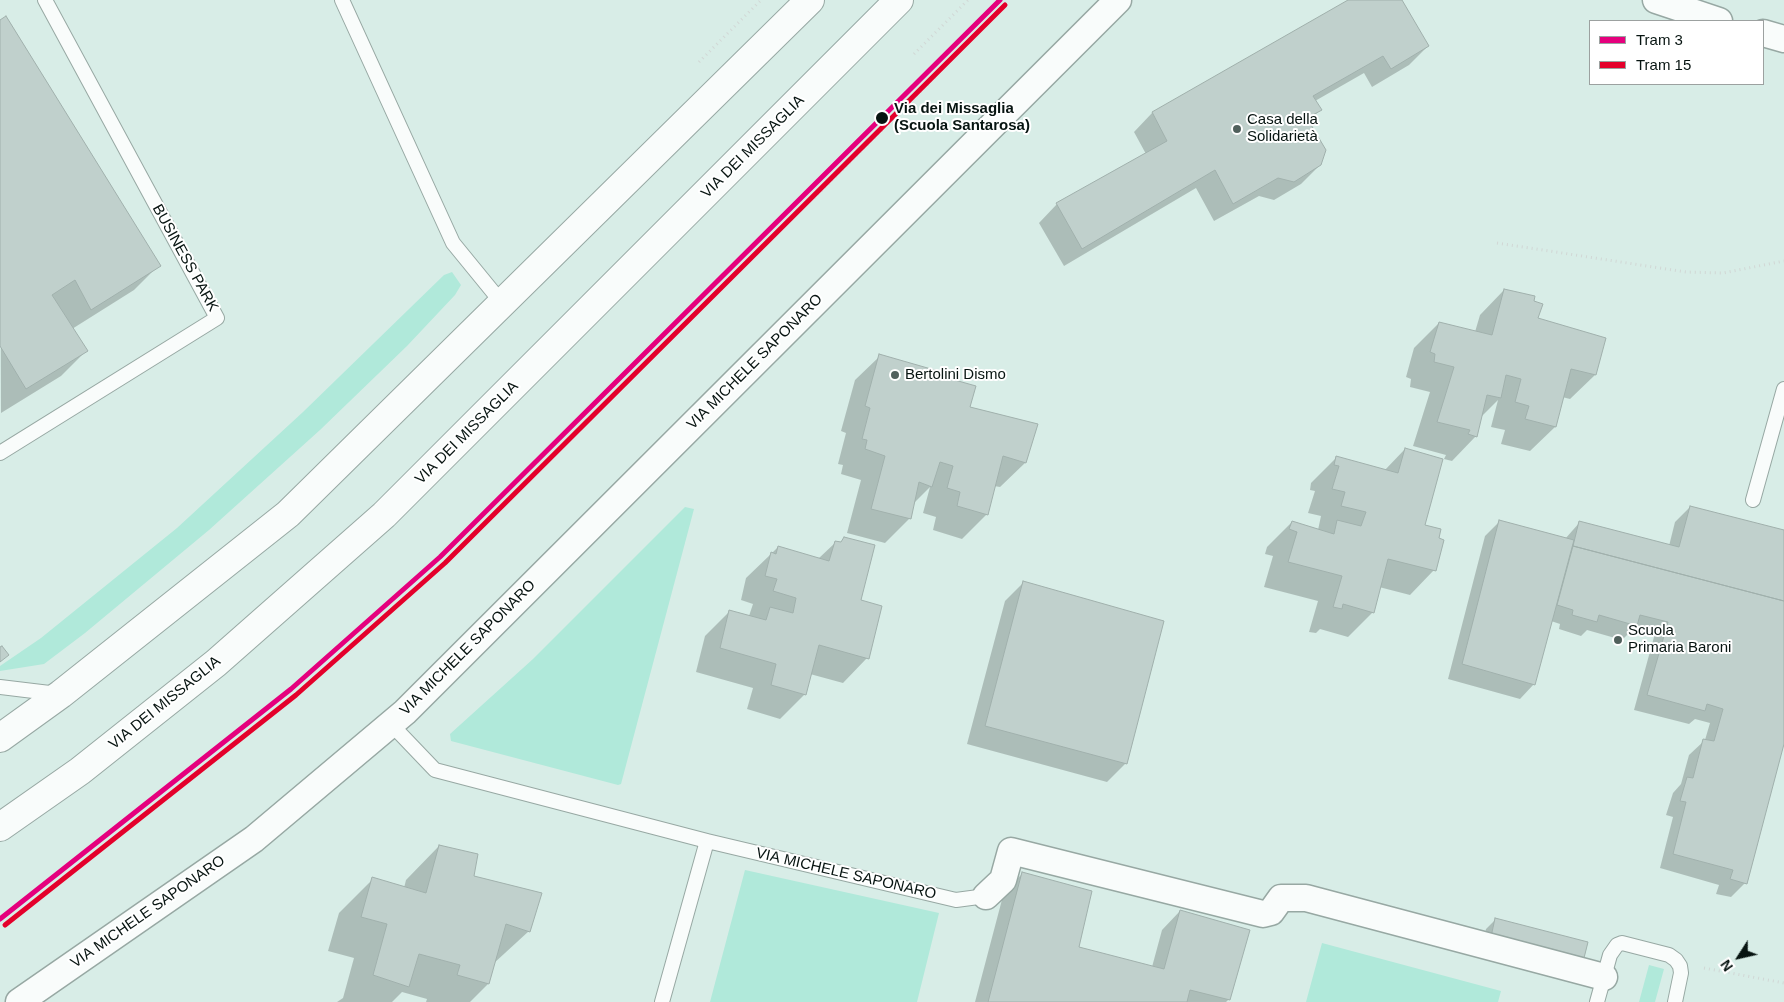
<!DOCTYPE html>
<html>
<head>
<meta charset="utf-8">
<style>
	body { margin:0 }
	#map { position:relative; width:1784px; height:1002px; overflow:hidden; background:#d8ede7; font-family:Arial,sans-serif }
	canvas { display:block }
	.legend { position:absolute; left:1589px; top:20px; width:175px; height:65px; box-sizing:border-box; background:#fff; border:1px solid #9ca1a0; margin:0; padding:6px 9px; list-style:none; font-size:15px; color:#071411 }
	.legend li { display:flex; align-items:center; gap:10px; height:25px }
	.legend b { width:25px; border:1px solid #9ca1a0 }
	.north { position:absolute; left:1714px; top:932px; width:50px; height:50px; -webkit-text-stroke:4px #fff; paint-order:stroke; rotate:235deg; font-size:14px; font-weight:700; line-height:20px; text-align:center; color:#071411 }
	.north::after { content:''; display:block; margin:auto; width:18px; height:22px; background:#071411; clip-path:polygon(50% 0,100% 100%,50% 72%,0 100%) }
</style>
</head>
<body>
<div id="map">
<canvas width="1784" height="1002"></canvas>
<ul class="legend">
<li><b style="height:6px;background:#e5007d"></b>Tram 3</li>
<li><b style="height:6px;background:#e4002b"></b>Tram 15</li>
</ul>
<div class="north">N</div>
</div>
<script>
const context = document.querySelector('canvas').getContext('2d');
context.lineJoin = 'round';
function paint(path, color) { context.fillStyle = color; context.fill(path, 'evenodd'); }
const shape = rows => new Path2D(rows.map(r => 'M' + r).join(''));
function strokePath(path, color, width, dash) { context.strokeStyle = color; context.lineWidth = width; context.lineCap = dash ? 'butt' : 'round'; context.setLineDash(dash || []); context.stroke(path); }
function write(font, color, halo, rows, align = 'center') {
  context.font = font + ' Arial,sans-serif'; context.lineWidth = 4; context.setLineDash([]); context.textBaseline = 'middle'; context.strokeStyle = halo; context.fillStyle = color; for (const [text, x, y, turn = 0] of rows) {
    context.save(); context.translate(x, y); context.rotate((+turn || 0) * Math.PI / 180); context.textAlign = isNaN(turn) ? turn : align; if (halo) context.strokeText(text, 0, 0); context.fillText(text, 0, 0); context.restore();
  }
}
paint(shape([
	[452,272,461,285,455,295,407,346,320,430,209,530,85,633,44,664,0,671,0,666,41,638,177,528,303,412,444,275],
	[685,507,694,509,621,784,618,785,451,741,450,734,533,659],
	[745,870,939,913,917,1002,710,1002],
	[1322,943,1501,991,1498,1002,1306,1002],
	[1649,965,1664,969,1655,1002,1639,1002]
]), '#b0e9da');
paint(shape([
	[1350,0,1400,0,1428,46,1409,65,1372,87,1364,73,1315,101,1320,110,1308,122,1320,165,1301,184,1274,200,1259,196,1214,221,1196,188,1064,266,1039,223,1057,204,1146,154,1134,132,1152,113],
	[0,21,159,265,134,290,72,329,86,351,61,376,1,413],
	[1504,290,1533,302,1537,319,1595,375,1570,399,1562,397,1555,427,1530,451,1501,444,1505,430,1491,427,1498,400,1481,417,1476,436,1452,461,1444,459,1446,455,1413,446,1430,392,1410,387,1411,379,1406,377,1414,348,1439,323,1475,332,1480,315],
	[880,356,935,376,969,408,1037,425,1025,463,1000,487,994,486,987,514,962,539,933,530,936,517,923,513,930,487,913,504,910,518,885,543,847,533,861,480,841,474,843,465,838,464,846,433,841,431,855,380],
	[1405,449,1434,570,1410,595,1379,587,1373,612,1348,637,1320,629,1316,633,1309,632,1318,601,1264,587,1273,556,1265,554,1267,547,1292,522,1318,530,1321,516,1308,513,1315,491,1310,490,1311,483,1336,458,1384,471],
	[1690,507,1784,531,1784,739,1745,883,1731,897,1716,894,1719,885,1660,868,1673,817,1666,815,1673,793,1681,784,1689,755,1705,740,1710,723,1695,719,1689,724,1634,710,1654,637,1631,631,1622,640,1587,630,1581,636,1559,629,1560,624,1551,621,1534,684,1520,699,1448,679,1485,536,1499,522,1565,539,1580,522,1669,546,1675,522],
	[844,539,859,601,867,658,843,683,810,674,805,694,780,719,747,709,753,688,696,672,705,636,730,611,749,616,753,604,741,600,746,578,771,554,778,547,818,559,836,542,840,543],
	[1023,583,1126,763,1107,782,967,744,1005,601],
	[439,846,529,931,493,964,488,984,470,1002,426,1002,427,999,402,992,392,1002,337,1002,343,998,354,958,328,951,339,913,373,879,404,888,406,880],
	[1022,874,1078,948,1152,967,1162,930,1180,911,1229,999,1226,1002,975,1002,1004,892],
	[1496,919,1587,943,1482,947,1486,929]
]), '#0003');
const building = shape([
	[1348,0,1402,0,1429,46,1391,69,1383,56,1313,96,1322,110,1307,118,1326,150,1321,165,1294,182,1278,178,1233,204,1215,170,1082,249,1056,203,1167,141,1152,112,1348,0],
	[6,16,161,266,91,310,75,280,52,295,88,351,26,389,0,346,0,20,6,16],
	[1504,289,1535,296,1534,301,1543,304,1538,318,1606,338,1596,375,1571,369,1556,427,1525,419,1529,406,1515,402,1521,379,1506,375,1501,398,1487,395,1477,437,1468,434,1470,430,1437,422,1454,367,1434,362,1435,354,1430,352,1439,322,1492,335,1504,289],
	[879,354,938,371,937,375,976,386,970,407,1038,424,1026,463,1003,456,988,515,957,506,960,492,947,488,953,466,940,462,932,487,919,482,911,519,871,509,885,456,865,449,867,440,862,439,870,408,865,406,879,354],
	[1405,448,1443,459,1425,525,1441,529,1439,538,1444,540,1436,571,1388,559,1374,613,1343,604,1342,609,1333,607,1342,576,1288,562,1297,532,1289,529,1292,521,1334,534,1337,520,1361,526,1366,512,1341,506,1345,492,1332,489,1339,466,1334,465,1336,456,1398,473,1405,448],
	[1690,506,1784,530,1784,601,1573,546,1579,521,1679,547,1690,506],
	[1499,520,1574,540,1535,685,1462,664,1499,520],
	[844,537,875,545,861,600,882,606,869,659,819,645,806,695,771,685,776,664,720,648,729,610,766,620,770,607,793,613,796,598,773,591,777,579,765,576,771,552,776,554,778,546,829,561,835,541,841,542,844,537],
	[1573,546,1784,601,1784,744,1747,884,1730,879,1733,870,1673,854,1686,802,1680,801,1687,777,1693,778,1703,739,1714,741,1723,709,1707,704,1705,711,1647,695,1668,622,1640,615,1637,626,1599,615,1597,622,1572,615,1573,610,1557,605,1573,546],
	[1023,581,1164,621,1127,764,985,726,1023,581],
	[2,646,9,655,0,662,0,647,2,646],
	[439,845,478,854,474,876,542,893,530,932,506,924,489,984,457,975,460,965,419,954,409,987,373,975,387,924,361,917,372,877,426,893,439,845],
	[1022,872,1092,891,1079,947,1164,969,1180,910,1250,930,1230,1000,1190,990,1187,1002,988,1002,1022,872],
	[1495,918,1588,942,1583,962,1491,937,1495,918]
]);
paint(building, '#c0d0cc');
strokePath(building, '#a0b0ac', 1);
const service = shape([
	[342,0,453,243,502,303],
	[0,453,217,318,45,0],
	[1753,500,1784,389],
	[0,687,58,694],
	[391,724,435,770,707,841,956,900,986,896],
	[662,1002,707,841],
	[1597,1002,1610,955,1617,945,1622,943,1669,955,1676,960,1680,966,1681,973,1675,1002]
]);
const minor = shape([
	[1656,0,1719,21],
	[1763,33,1784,39],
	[986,896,1003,880,1011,851,1263,914,1271,912,1281,898,1306,898,1604,977],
	[19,1002,254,839,405,712,1118,0]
]);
const secondary = shape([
	[0,738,61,694,288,514,810,0],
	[0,827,80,771,216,663,384,515,899,0]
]);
strokePath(service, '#97a8a3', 16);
strokePath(minor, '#97a8a3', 29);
strokePath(secondary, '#97a8a3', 30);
strokePath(shape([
	[914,54,968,0],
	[699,62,761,0],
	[814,198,936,76],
	[1497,243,1686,272,1723,273,1784,261],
	[1704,968,1784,983]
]), '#d1d7d5', 3, [1, 4]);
strokePath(service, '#f9fcfb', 14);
strokePath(minor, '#f9fcfb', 26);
strokePath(secondary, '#f9fcfb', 28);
strokePath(shape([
	[0,919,291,689,440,557,1000,0]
]), '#e5007d', 5);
strokePath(shape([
	[5,925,296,695,445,563,1005,5]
]), '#e4002b', 5);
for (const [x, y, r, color] of [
	[882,118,7,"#071411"],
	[1237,129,5,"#50605c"],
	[895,375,5,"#50605c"],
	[1618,640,5,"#50605c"]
]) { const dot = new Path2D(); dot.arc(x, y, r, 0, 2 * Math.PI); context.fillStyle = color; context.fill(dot); strokePath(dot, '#fff', 2); }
write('bold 15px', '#071411', '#fff', [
	["Via dei Missaglia",894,109],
	["(Scuola Santarosa)",894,126]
], 'left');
write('15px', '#071411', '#fff', [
	["Casa della",1247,120],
	["Solidarietà",1247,137],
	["Bertolini Dismo",905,375],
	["Scuola",1628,631],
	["Primaria Baroni",1628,648]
], 'left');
write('15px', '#071411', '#fff', [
	["VIA DEI MISSAGLIA",753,147,-45],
	["BUSINESS PARK",185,258,61],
	["VIA MICHELE SAPONARO",755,362,-45],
	["VIA DEI MISSAGLIA",467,433,-45],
	["VIA MICHELE SAPONARO",468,648,-45],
	["VIA DEI MISSAGLIA",165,703,-39],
	["VIA MICHELE SAPONARO",846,874,13],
	["VIA MICHELE SAPONARO",148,912,-35]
]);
</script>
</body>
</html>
